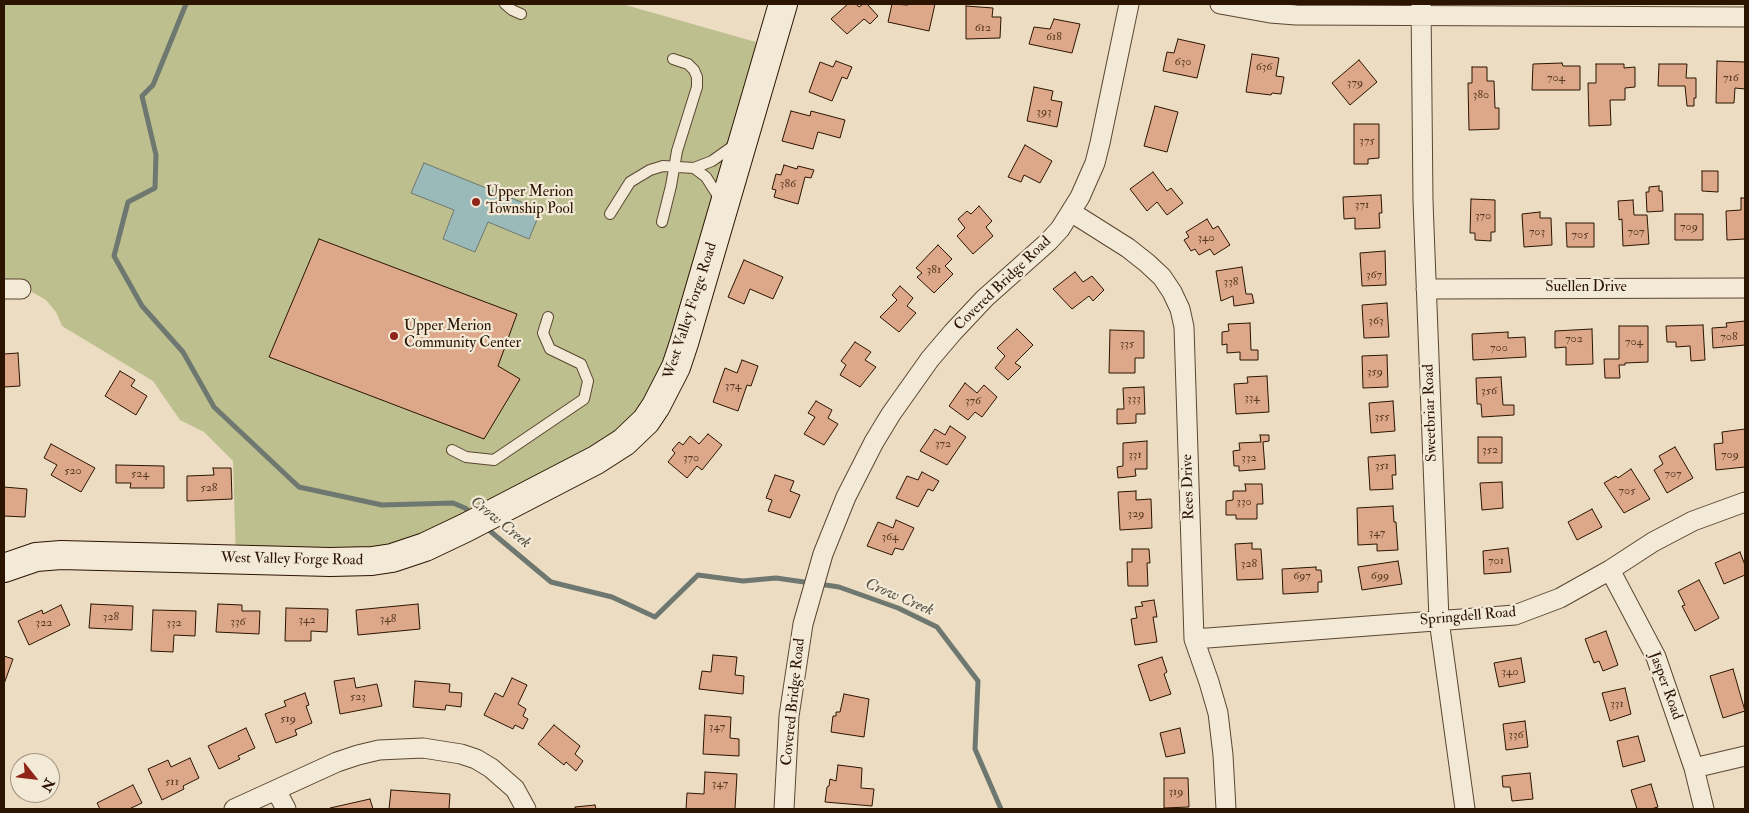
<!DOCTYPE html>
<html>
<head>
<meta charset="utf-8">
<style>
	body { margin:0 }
	#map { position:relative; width:1749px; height:813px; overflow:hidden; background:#ecddc2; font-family:"IM FELL Double Pica",serif }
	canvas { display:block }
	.frame { position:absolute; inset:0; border:5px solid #2b1400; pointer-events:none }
	.north { position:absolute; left:10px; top:753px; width:50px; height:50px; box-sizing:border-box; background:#f3e9d7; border:1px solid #a39481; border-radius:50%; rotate:119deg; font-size:14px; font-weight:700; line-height:20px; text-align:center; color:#2b1400 }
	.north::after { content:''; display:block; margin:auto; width:18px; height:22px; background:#8f2418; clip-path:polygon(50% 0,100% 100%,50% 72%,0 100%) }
</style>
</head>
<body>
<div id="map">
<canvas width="1749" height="813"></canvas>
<div class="frame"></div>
<div class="north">N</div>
</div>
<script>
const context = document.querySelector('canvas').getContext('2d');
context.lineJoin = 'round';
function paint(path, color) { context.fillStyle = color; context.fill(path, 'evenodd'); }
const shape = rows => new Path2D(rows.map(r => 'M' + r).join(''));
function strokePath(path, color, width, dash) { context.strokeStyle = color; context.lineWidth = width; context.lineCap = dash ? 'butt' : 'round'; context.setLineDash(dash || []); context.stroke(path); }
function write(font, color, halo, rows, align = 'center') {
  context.font = font + ' "IM FELL Double Pica",serif'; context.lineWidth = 4.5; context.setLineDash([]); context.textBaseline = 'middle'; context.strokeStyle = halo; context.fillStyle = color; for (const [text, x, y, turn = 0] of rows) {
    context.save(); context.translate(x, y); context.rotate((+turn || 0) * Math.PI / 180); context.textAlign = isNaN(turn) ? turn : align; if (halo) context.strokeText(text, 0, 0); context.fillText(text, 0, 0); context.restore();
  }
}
paint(shape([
	[4,4,622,4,770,46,646,421,425,547,236,560,233,461,204,432,180,420,153,381,62,326,56,312,46,300,34,293,21,289,4,289]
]), '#bdbf8f');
const water = shape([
	[424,163,541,210,529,239,488,222,475,252,443,239,454,210,411,193,424,163]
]);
paint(water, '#9ababa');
strokePath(water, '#6e7870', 1);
strokePath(shape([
	[186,4,153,85,142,96,156,155,155,188,128,202,114,256,142,306,183,352,214,407,299,487,382,505,453,503,465,508,473,515],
	[484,526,551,582,612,597,655,617,698,575,743,581,776,578,811,583],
	[819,584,839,587,898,608,937,627,978,681,975,749,1001,809]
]), '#6e7870', 5);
const building = shape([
	[848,4,856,4,859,7,863,4,867,4,878,16,870,24,864,19,847,34,831,19,848,4],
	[892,4,908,5,908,4,935,4,929,31,888,22,892,4],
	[966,6,993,8,992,17,1001,17,1000,38,966,39,966,6],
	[1054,19,1080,24,1072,53,1029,44,1034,27,1050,29,1054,19],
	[1178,39,1205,45,1197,78,1163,71,1167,52,1174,53,1178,39],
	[1252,54,1279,58,1276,76,1284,77,1281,94,1272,93,1271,95,1246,92,1252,54],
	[1359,60,1377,82,1350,105,1332,83,1359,60],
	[836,61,852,67,847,79,842,77,832,101,809,92,820,62,833,67,836,61],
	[1717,61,1745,62,1745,89,1735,88,1734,103,1716,103,1717,61],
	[1562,63,1563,66,1580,66,1580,90,1532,90,1533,64,1562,63],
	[1596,64,1624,64,1624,68,1635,67,1635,87,1625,88,1625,100,1610,100,1611,125,1589,126,1588,83,1596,83,1596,64],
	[1659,64,1687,64,1686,78,1696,78,1696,98,1694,98,1694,106,1687,106,1685,86,1658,86,1659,64],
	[1472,67,1487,67,1487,81,1494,81,1495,108,1499,108,1499,129,1469,130,1468,83,1472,83,1472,67],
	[1034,87,1053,91,1051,100,1062,102,1057,127,1027,121,1034,87],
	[1155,106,1178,112,1167,152,1144,146,1155,106],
	[791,111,810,116,811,111,845,120,840,138,818,132,813,149,782,141,791,111],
	[1354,124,1379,124,1379,158,1368,159,1368,164,1354,164,1354,124],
	[1025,145,1052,161,1040,183,1024,175,1021,182,1008,177,1025,145],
	[784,165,797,169,798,166,814,170,811,178,805,177,798,204,774,197,776,190,772,189,776,174,781,175,784,165],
	[1702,171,1718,171,1718,192,1702,191,1702,171],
	[1153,172,1167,191,1171,188,1183,203,1167,215,1157,202,1147,211,1130,189,1153,172],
	[1659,186,1659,191,1662,191,1663,211,1647,212,1646,192,1649,192,1649,187,1659,186],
	[1381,195,1382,213,1379,213,1380,228,1355,229,1355,218,1344,219,1343,197,1381,195],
	[1741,198,1745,198,1745,239,1727,240,1726,211,1741,210,1741,198],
	[1471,199,1495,200,1495,232,1491,232,1491,241,1475,240,1475,233,1470,233,1471,199],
	[1633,200,1634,215,1647,215,1649,244,1623,246,1622,219,1619,220,1618,201,1633,200],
	[979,206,992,221,986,227,993,236,973,254,957,236,965,228,958,219,967,211,971,214,979,206],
	[1540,212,1540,218,1551,218,1552,245,1524,247,1522,214,1540,212],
	[1675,214,1703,214,1703,240,1675,240,1675,214],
	[1207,219,1213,229,1218,226,1230,245,1214,255,1210,249,1199,255,1195,249,1191,251,1184,240,1189,237,1186,232,1207,219],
	[1566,223,1594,223,1594,247,1567,247,1566,223],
	[319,239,517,314,498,366,520,379,484,439,269,357,319,239],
	[938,245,952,259,945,266,953,274,934,293,917,277,922,273,916,268,938,245],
	[1385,251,1386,285,1362,286,1360,253,1385,251],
	[744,260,783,277,773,299,750,289,744,304,728,297,744,260],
	[1242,267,1246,294,1252,294,1254,303,1234,306,1233,296,1221,301,1216,271,1242,267],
	[1075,272,1083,282,1092,276,1104,290,1093,301,1089,296,1072,309,1053,289,1075,272],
	[900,286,913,298,907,306,916,313,899,332,880,317,897,300,892,295,900,286],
	[1387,303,1389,337,1364,338,1362,305,1387,303],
	[1745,321,1745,345,1713,348,1712,328,1727,327,1726,323,1745,321],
	[1250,323,1251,350,1258,350,1258,360,1240,360,1240,352,1227,353,1227,344,1222,345,1222,332,1229,331,1228,324,1250,323],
	[1703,325,1705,360,1691,361,1690,346,1676,347,1676,342,1667,342,1666,326,1703,325],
	[1619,326,1648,326,1648,362,1625,363,1625,365,1619,365,1620,378,1605,378,1604,359,1619,359,1619,326],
	[1017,329,1033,345,1015,363,1021,367,1008,380,995,368,1005,356,997,348,1017,329],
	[1592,329,1593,364,1566,365,1566,347,1555,348,1555,331,1592,329],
	[1110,330,1144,331,1144,358,1135,358,1135,373,1109,373,1110,330],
	[1508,332,1508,338,1525,337,1526,357,1473,360,1472,334,1508,332],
	[855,342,871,352,865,360,876,367,860,387,840,375,846,365,841,361,855,342],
	[18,353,20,386,4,387,4,354,18,353],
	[1387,355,1388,387,1363,388,1362,356,1387,355],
	[742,360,758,366,751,386,747,385,738,411,713,402,725,368,737,373,742,360],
	[120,371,135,380,131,386,147,396,136,415,105,396,120,371],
	[1267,376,1269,412,1236,414,1234,384,1248,383,1247,377,1267,376],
	[1501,377,1503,405,1514,405,1514,415,1482,417,1481,404,1477,404,1476,378,1501,377],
	[965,383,977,393,984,385,997,397,982,417,975,412,968,420,949,406,965,383],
	[1144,387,1145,414,1136,414,1136,423,1117,424,1117,409,1124,409,1123,388,1144,387],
	[816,401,832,410,828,418,838,424,824,445,804,434,815,417,808,413,816,401],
	[1393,401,1395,431,1371,433,1369,403,1393,401],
	[950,426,966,437,947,465,920,451,935,429,945,435,950,426],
	[1745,429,1745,467,1716,470,1714,444,1723,443,1722,432,1745,429],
	[708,434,722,445,702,470,697,466,687,478,668,462,675,453,672,450,679,442,683,445,690,436,699,444,708,434],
	[1260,435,1269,435,1269,441,1263,442,1265,469,1239,471,1239,466,1234,466,1233,451,1240,450,1239,443,1261,442,1260,435],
	[1478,437,1502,437,1502,463,1478,463,1478,437],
	[1147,441,1147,469,1135,469,1136,476,1118,478,1117,467,1123,466,1123,443,1147,441],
	[51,444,95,468,81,492,51,475,57,465,44,458,51,444],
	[1675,447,1693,478,1667,493,1654,470,1663,464,1659,456,1675,447],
	[1395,455,1396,475,1392,475,1393,489,1370,490,1368,457,1395,455],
	[116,465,164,466,164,488,130,488,131,483,116,483,116,465],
	[213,468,231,468,232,499,187,501,187,476,214,475,213,468],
	[1631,469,1650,499,1624,513,1604,483,1616,476,1618,478,1631,469],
	[922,472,939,481,933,491,928,489,918,507,896,498,907,476,918,480,922,472],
	[775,475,794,481,790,491,800,495,790,518,768,511,772,500,766,498,775,475],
	[1502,482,1503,508,1482,510,1480,483,1502,482],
	[1245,484,1262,484,1263,504,1257,504,1257,519,1236,519,1236,515,1226,515,1226,501,1233,500,1233,491,1246,491,1245,484],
	[4,487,27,489,25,517,4,516,4,487],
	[1136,491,1136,500,1151,499,1152,528,1120,530,1118,492,1136,491],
	[1393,506,1394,522,1396,522,1398,550,1377,551,1377,544,1358,545,1357,508,1393,506],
	[1592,509,1602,527,1577,540,1568,522,1592,509],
	[896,520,914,528,903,550,895,548,892,555,867,546,878,522,893,528,896,520],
	[1252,543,1252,549,1261,549,1263,579,1237,580,1235,544,1252,543],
	[1508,548,1511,572,1484,574,1483,551,1508,548],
	[1132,549,1149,549,1150,563,1147,563,1148,586,1128,586,1127,562,1132,562,1132,549],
	[1740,552,1745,565,1745,575,1724,584,1715,563,1740,552],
	[1398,561,1402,584,1362,590,1358,567,1398,561],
	[1316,567,1316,570,1321,570,1322,582,1318,582,1318,592,1283,594,1282,569,1316,567],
	[1699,580,1719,618,1695,631,1682,606,1685,605,1678,591,1699,580],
	[1154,600,1157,617,1153,617,1157,642,1135,645,1131,619,1137,618,1135,607,1143,606,1141,602,1154,600],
	[91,604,133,606,132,630,89,628,91,604],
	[218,604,242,605,242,611,260,611,259,634,216,632,218,604],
	[418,604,420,629,358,635,356,610,418,604],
	[61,605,70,625,29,645,18,621,42,610,43,614,61,605],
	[286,608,328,609,327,632,311,631,311,641,285,641,286,608],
	[153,610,196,611,195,636,174,635,173,652,151,651,153,610],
	[1606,631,1618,665,1603,671,1599,661,1594,663,1585,639,1606,631],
	[713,655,737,657,735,675,744,676,743,694,699,689,702,671,711,672,713,655],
	[4,656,13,659,4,684,4,656],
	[1162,657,1167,672,1164,674,1171,694,1150,701,1138,665,1162,657],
	[1521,658,1525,682,1499,687,1494,663,1521,658],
	[1733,669,1745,711,1723,718,1710,676,1733,669],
	[354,678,356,688,377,684,382,706,340,714,334,681,354,678],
	[512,678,527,685,518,704,526,709,523,716,528,719,523,729,515,725,513,729,484,715,495,693,503,697,512,678],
	[415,681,450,684,449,692,462,693,461,707,446,705,445,710,413,707,415,681],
	[1625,688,1631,714,1610,721,1602,693,1625,688],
	[305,693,309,705,306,706,312,723,295,730,297,735,276,743,265,714,286,706,284,701,305,693],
	[844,694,869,699,864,737,831,732,833,716,836,716,836,712,840,712,844,694],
	[705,715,731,717,730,738,739,739,739,756,703,754,705,715],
	[1525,721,1528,747,1506,750,1503,724,1525,721],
	[554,725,580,746,575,754,583,761,576,771,566,762,564,765,538,744,554,725],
	[246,728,255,748,238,756,240,759,219,769,208,746,246,728],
	[1180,728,1185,753,1166,757,1160,733,1180,728],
	[1638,736,1645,761,1623,767,1617,741,1638,736],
	[190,758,199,778,183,786,184,789,162,800,148,769,168,760,171,767,190,758],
	[838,765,862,768,861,788,874,789,872,806,825,802,827,787,829,786,830,779,836,781,838,765],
	[705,772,737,774,735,809,686,809,687,793,704,794,705,772],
	[1530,773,1533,799,1512,801,1510,787,1503,787,1502,776,1530,773],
	[1164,778,1188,778,1189,807,1164,808,1164,778],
	[1651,784,1658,807,1651,809,1637,809,1631,790,1651,784],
	[133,785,142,803,129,809,100,809,97,803,133,785],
	[391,790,450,794,449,809,389,809,391,790],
	[370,799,373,809,331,809,330,808,370,799],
	[595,805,596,809,575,809,575,807,595,805]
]);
paint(building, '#dda889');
strokePath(building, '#2b1400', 1);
const lane = shape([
	[505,4,512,10,521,14],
	[694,168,706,177,720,199],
	[610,214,630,182,650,170,663,166,694,168,712,161,736,144],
	[662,222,671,186,677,151,697,87,697,77,694,70,688,64,673,59],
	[452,450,466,457,494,460,584,399,588,381,581,364,550,349,543,333,548,317]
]);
const street = shape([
	[1220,4,1270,13,1296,15,1745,17],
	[1421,4,1423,201,1439,620,1465,809],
	[1071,212,1128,248,1147,263,1162,277,1172,292,1180,309,1184,327,1194,639,1209,682,1218,713,1223,755,1226,809],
	[4,289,21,289],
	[1426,289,1745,288],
	[1610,570,1656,657,1694,768,1704,809],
	[1194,639,1515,615,1560,598,1610,570,1653,542,1693,521,1745,502],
	[1694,768,1745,756],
	[276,790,286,809],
	[234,809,337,762,358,755,379,750,423,748,461,754,476,759,491,768,515,789,526,809],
	[784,809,789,716,803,624,823,554,846,497,874,442,891,414,930,359,953,332,985,298,1048,242,1060,229,1080,197,1095,163,1100,143,1129,4]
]);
const secondary = shape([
	[4,568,36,557,61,555,330,562,372,561,392,558,425,547,465,528,596,460,624,442,646,421,656,406,676,367,684,343,783,4]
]);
strokePath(lane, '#5b4630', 12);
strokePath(street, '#5b4630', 21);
strokePath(secondary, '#2b1400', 30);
strokePath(lane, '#f3e9d7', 10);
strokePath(street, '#f3e9d7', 19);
strokePath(secondary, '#f3e9d7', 28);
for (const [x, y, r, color] of [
	[476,202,5,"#8f2418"],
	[394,336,5,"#8f2418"]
]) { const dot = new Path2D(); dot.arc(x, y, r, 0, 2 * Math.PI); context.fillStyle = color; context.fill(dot); strokePath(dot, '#f3e9d7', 2); }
write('12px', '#583922', null, [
	["612",983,28],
	["618",1054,37],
	["630",1183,62],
	["636",1264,67],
	["704",1556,78],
	["716",1731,78],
	["379",1355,83],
	["380",1481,95],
	["393",1044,112],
	["375",1367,141],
	["386",788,184],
	["371",1362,205],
	["370",1483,216],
	["709",1689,227],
	["703",1537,232],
	["707",1636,232],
	["705",1580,235],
	["340",1206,238],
	["381",934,270],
	["367",1374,275],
	["338",1231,282],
	["363",1376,321],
	["708",1729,337],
	["702",1574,339],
	["704",1634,342],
	["335",1127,344],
	["700",1499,348],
	["359",1375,372],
	["374",733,386],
	["356",1489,391],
	["334",1252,398],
	["333",1134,399],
	["376",973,401],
	["355",1382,417],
	["372",943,444],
	["352",1490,450],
	["331",1135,455],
	["709",1730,455],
	["370",691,458],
	["332",1249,458],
	["351",1382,466],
	["520",73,471],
	["524",140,474],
	["707",1673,474],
	["528",209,488],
	["705",1627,491],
	["330",1244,502],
	["329",1136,514],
	["347",1377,533],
	["364",890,537],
	["701",1496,561],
	["328",1249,564],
	["697",1302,576],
	["699",1380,576],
	["328",111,617],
	["348",388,619],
	["342",307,620],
	["336",238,622],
	["322",44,623],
	["332",174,623],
	["340",1510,672],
	["523",358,697],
	["331",1617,704],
	["519",288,719],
	["347",717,727],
	["336",1516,735],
	["511",172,782],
	["347",720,784],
	["319",1176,792]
]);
write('15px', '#2b1400', '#f3e9d7', [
	["Upper Merion",486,193],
	["Township Pool",486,210],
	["Upper Merion",404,327],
	["Community Center",404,344]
], 'left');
write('15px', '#2b1400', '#f3e9d7', [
	["Covered Bridge Road",1003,284,-44],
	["Suellen Drive",1586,288],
	["West Valley Forge Road",691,311,-72],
	["Sweetbriar Road",1431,413,-92],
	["Rees Drive",1189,487,-92],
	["West Valley Forge Road",292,560,1],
	["Springdell Road",1468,617,-5],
	["Jasper Road",1665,686,70],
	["Covered Bridge Road",794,702,-84]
]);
write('italic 16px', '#524e41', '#f3e9d7', [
	["Crow Creek",500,523,39],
	["Crow Creek",899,598,23]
]);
</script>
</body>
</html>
